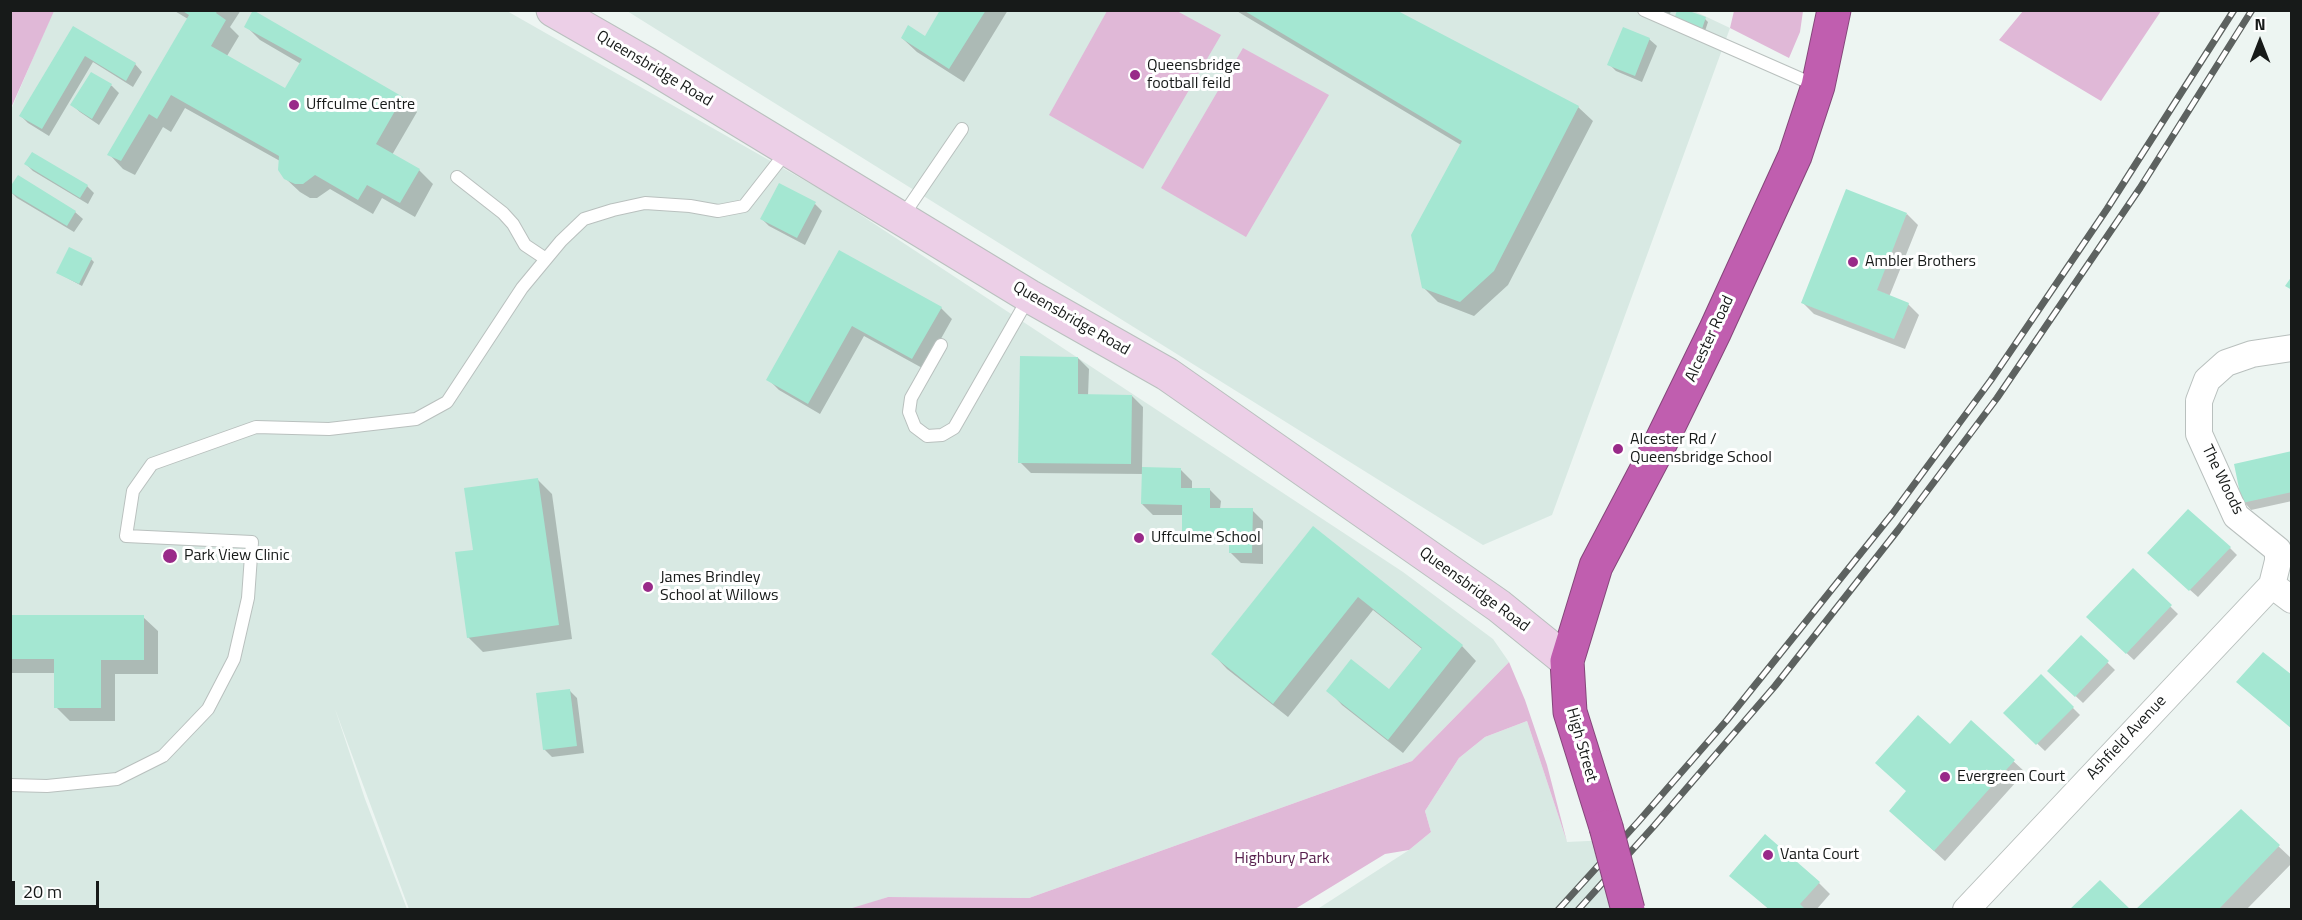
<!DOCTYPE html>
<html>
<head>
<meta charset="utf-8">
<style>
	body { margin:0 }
	#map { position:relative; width:2302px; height:920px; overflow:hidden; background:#edf5f2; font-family:"Titillium Web",sans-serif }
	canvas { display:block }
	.frame { position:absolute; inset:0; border:12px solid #171a19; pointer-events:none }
	.north { position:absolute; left:2230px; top:12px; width:60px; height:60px; -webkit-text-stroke:4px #fff; paint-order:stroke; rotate:0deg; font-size:16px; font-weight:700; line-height:24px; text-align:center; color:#171a19 }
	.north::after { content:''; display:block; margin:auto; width:21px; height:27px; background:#171a19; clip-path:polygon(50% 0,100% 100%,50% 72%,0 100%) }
	.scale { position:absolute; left:12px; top:881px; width:87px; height:27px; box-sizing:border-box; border:3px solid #171a19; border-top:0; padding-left:8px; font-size:18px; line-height:21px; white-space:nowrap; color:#171a19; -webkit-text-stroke:4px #fff; paint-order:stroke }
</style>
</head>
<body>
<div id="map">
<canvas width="2302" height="920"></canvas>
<div class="frame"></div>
<div class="north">N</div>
<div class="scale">20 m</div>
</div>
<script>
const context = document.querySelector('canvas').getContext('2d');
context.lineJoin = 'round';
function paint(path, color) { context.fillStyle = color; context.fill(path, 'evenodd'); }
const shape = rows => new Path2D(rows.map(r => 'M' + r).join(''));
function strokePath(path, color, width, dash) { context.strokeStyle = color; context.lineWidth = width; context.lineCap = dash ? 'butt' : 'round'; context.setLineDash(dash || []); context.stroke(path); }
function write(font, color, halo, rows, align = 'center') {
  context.font = font + ' "Titillium Web",sans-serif'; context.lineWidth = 6; context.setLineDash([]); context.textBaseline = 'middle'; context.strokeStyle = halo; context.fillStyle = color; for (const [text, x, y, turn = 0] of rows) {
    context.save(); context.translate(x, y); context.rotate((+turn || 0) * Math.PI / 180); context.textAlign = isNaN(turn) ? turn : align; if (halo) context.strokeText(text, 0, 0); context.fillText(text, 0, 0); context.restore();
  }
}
paint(shape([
	[1692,10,1730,28,1552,515,1483,545,627,11],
	[53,11,507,11,832,196,1403,572,1493,639,1509,662,1412,761,1029,898,888,897,849,910,409,909,335,709,365,799,407,909,11,910,10,112],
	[1527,721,1567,842,1609,840,1628,910,1316,910,1409,850,1431,832,1425,811,1459,758,1485,737]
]), '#d8e9e3');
paint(shape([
	[11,10,54,11,11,108,10,11],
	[1107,11,1177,11,1221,35,1143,169,1049,115],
	[1734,11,1803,11,1800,32,1789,58,1730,28],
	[2023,11,2023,10,2161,11,2101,101,1999,40],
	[1243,48,1329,95,1246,237,1161,188],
	[1509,662,1525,700,1547,765,1567,842,1527,721,1485,737,1459,758,1425,811,1431,832,1409,850,1385,854,1295,909,849,909,888,897,1029,898,1412,761]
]), '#e0b8d7');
paint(shape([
	[173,10,241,10,230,27,239,36,227,56,285,90,301,64,260,40,246,26,402,98,417,112,392,155,419,170,433,184,415,217,382,198,373,214,330,189,317,198,310,198,300,192,285,178,280,161,185,108,171,132,163,127,135,175,123,169,109,154,188,19],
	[942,10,1008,10,964,82,917,52,902,38,925,38],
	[1235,10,1399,10,1398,13,1578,107,1593,121,1508,285,1474,316,1438,302,1423,287,1461,145],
	[1652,10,1671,10,1669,18],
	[1705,19,1708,22,1705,31,1679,23],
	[74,28,135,64,142,72,133,87,93,62,49,136,28,123,21,116],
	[1649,39,1657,46,1642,82,1616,71,1609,64],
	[92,74,112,86,119,93,99,125,80,112,72,105],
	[26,164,87,186,94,193,88,204,33,171],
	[10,191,75,212,83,219,74,232,17,198],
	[815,204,822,211,805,245,769,226,762,219],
	[1907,214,1918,225,1889,297,1908,304,1919,315,1905,349,1814,314,1803,303],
	[839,252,941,308,952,319,924,369,864,336,820,414,779,390,768,379],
	[91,259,94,262,82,286,58,273],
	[1078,358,1089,369,1088,396,1132,396,1143,407,1142,469,1181,470,1192,481,1192,490,1210,490,1221,501,1220,509,1252,510,1263,521,1263,564,1241,563,1230,552,1230,544,1194,543,1183,532,1184,515,1153,515,1142,504,1143,474,1031,473,1020,462],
	[2292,453,2292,501,2251,510,2244,502],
	[538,480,552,494,572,639,483,652,468,637,475,551],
	[1313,528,1462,646,1476,661,1403,753,1342,705,1328,690,1389,691,1422,649,1373,610,1288,717,1227,669,1213,654],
	[2230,548,2237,555,2198,597,2156,560],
	[2133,570,2178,614,2134,660,2088,617],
	[10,617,143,617,158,631,158,674,115,674,115,721,70,721,56,707,56,673,10,673],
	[2081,637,2115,670,2083,703,2049,671],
	[2041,676,2080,715,2045,751,2005,713],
	[570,691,577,698,584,753,552,757,544,749],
	[1971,722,2025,772,1945,861,1902,822,1908,792],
	[2241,811,2292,859,2292,863,2246,910,2138,910],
	[1731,876,1819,883,1830,894,1816,910,1770,910]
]), '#0003');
paint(shape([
	[181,10,218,10,216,13,226,20,211,46,285,88,302,59,244,27,253,10,403,97,376,144,420,169,400,203,367,185,358,200,315,175,303,184,295,184,284,179,278,170,279,156,171,95,157,119,149,114,121,161,107,155,189,15],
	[940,10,986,10,949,69,901,38,908,25,925,36],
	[1243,10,1396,10,1579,106,1494,271,1460,302,1422,288,1411,235,1462,141],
	[1677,10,1686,10,1706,17,1702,29,1674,20],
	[73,26,136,63,126,81,85,56,42,129,19,116],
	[1623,27,1650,38,1635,76,1607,65],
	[91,72,112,84,92,119,70,105],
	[32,152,88,185,80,198,24,164],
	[18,175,76,211,67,226,10,192,10,187],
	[779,183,816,202,797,238,760,219],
	[1846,189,1907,213,1877,290,1909,303,1894,339,1801,303],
	[69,247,92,258,79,284,56,273],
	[839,250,942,307,912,359,852,326,808,404,766,380],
	[2292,276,2292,290,2285,286],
	[1020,356,1078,357,1078,394,1132,395,1131,464,1018,463],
	[2292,451,2292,492,2242,503,2234,464],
	[1142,467,1181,468,1181,488,1210,488,1210,508,1253,508,1252,553,1229,553,1229,534,1182,533,1182,505,1141,504],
	[538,478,559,625,467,638,455,552,473,550,464,488],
	[2188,509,2231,547,2189,591,2147,553],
	[1313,526,1463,645,1388,740,1326,691,1351,659,1389,689,1422,648,1358,597,1273,704,1211,654],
	[2133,568,2172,605,2126,654,2086,617],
	[10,615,144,615,144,660,101,660,101,708,54,708,54,659,10,659],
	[2081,635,2109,661,2075,697,2047,671],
	[2263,652,2292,675,2292,729,2236,682],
	[2041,674,2074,707,2036,745,2003,713],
	[570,689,577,746,543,750,536,693],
	[1918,715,1950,744,1971,720,2015,760,1934,851,1889,811,1906,791,1875,763],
	[2241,809,2280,845,2218,910,2135,910],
	[1765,834,1820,882,1800,904,1806,910,1770,910,1729,876],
	[2100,880,2131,910,2069,910]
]), '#a4e7d2');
const lane = shape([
	[1644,10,1817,86],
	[457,177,503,213,513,224,525,245,546,259],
	[902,217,962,129],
	[941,345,911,398,909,412,915,427,927,436,942,435,954,428,1029,297],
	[10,785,47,786,117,779,163,756,208,709,234,659,248,598,252,542,126,536,133,491,152,464,256,427,329,429,416,419,447,402,522,288,561,241,584,219,613,210,645,203,690,206,718,211,744,206,787,151]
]);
const street = shape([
	[2272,585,2278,561,2278,550,2236,516,2199,434,2199,401,2207,380,2226,363,2252,354,2292,348],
	[1966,910,2272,585,2292,600]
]);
const secondary = shape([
	[553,10,647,64,1029,296,1167,374,1499,606,1567,661]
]);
const highway = shape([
	[1606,827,1570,712,1567,661,1596,566,1657,450,1715,331,1795,156,1818,86,1834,10]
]);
strokePath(lane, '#b9c0be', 14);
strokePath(street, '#b9c0be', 28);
strokePath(secondary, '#b9c0be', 35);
strokePath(highway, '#85467a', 35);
strokePath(lane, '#fff', 12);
strokePath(street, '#fff', 26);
strokePath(secondary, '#eccfe7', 33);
strokePath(highway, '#c05eaf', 33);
const rail = shape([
	[1558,910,1638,822,1727,720,1893,513,1991,380,2107,209,2234,10],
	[1578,910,1654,826,1775,686,1898,530,1997,398,2140,188,2252,10]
]);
strokePath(rail, '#5d6260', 7);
strokePath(rail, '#fff', 4.5, [14]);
const highwayBridge = shape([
	[1606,827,1628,910]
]);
strokePath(highwayBridge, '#85467a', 35, []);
strokePath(highwayBridge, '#c05eaf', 33);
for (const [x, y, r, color] of [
	[1135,75,6,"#992a89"],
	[294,105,6,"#992a89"],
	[1853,262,6,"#992a89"],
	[1618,449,6,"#992a89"],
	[1139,538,6,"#992a89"],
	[170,556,8,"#992a89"],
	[648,587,6,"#992a89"],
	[1945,777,6,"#992a89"],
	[1768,855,6,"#992a89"]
]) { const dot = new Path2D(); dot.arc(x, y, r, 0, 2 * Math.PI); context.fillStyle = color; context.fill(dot); strokePath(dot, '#fff', 2); }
write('16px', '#171a19', '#fff', [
	["Queensbridge",1147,66],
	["football feild",1147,84],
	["Uffculme Centre",306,105],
	["Ambler Brothers",1865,262],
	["Alcester Rd /",1630,440],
	["Queensbridge School",1630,458],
	["Uffculme School",1151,538],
	["Park View Clinic",184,556],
	["James Brindley",660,578],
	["School at Willows",660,596],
	["Evergreen Court",1957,777],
	["Vanta Court",1780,855]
], 'left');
write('16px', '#171a19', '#fff', [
	["Queensbridge Road",654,69,31],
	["Queensbridge Road",1071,319,30],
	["Alcester Road",1710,339,-65],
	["The Woods",2222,480,64],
	["Queensbridge Road",1474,590,36],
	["Ashfield Avenue",2127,738,-47],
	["High Street",1581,745,74]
]);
write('16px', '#58204e', '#fff', [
	["Highbury Park",1282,859]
]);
</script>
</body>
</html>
